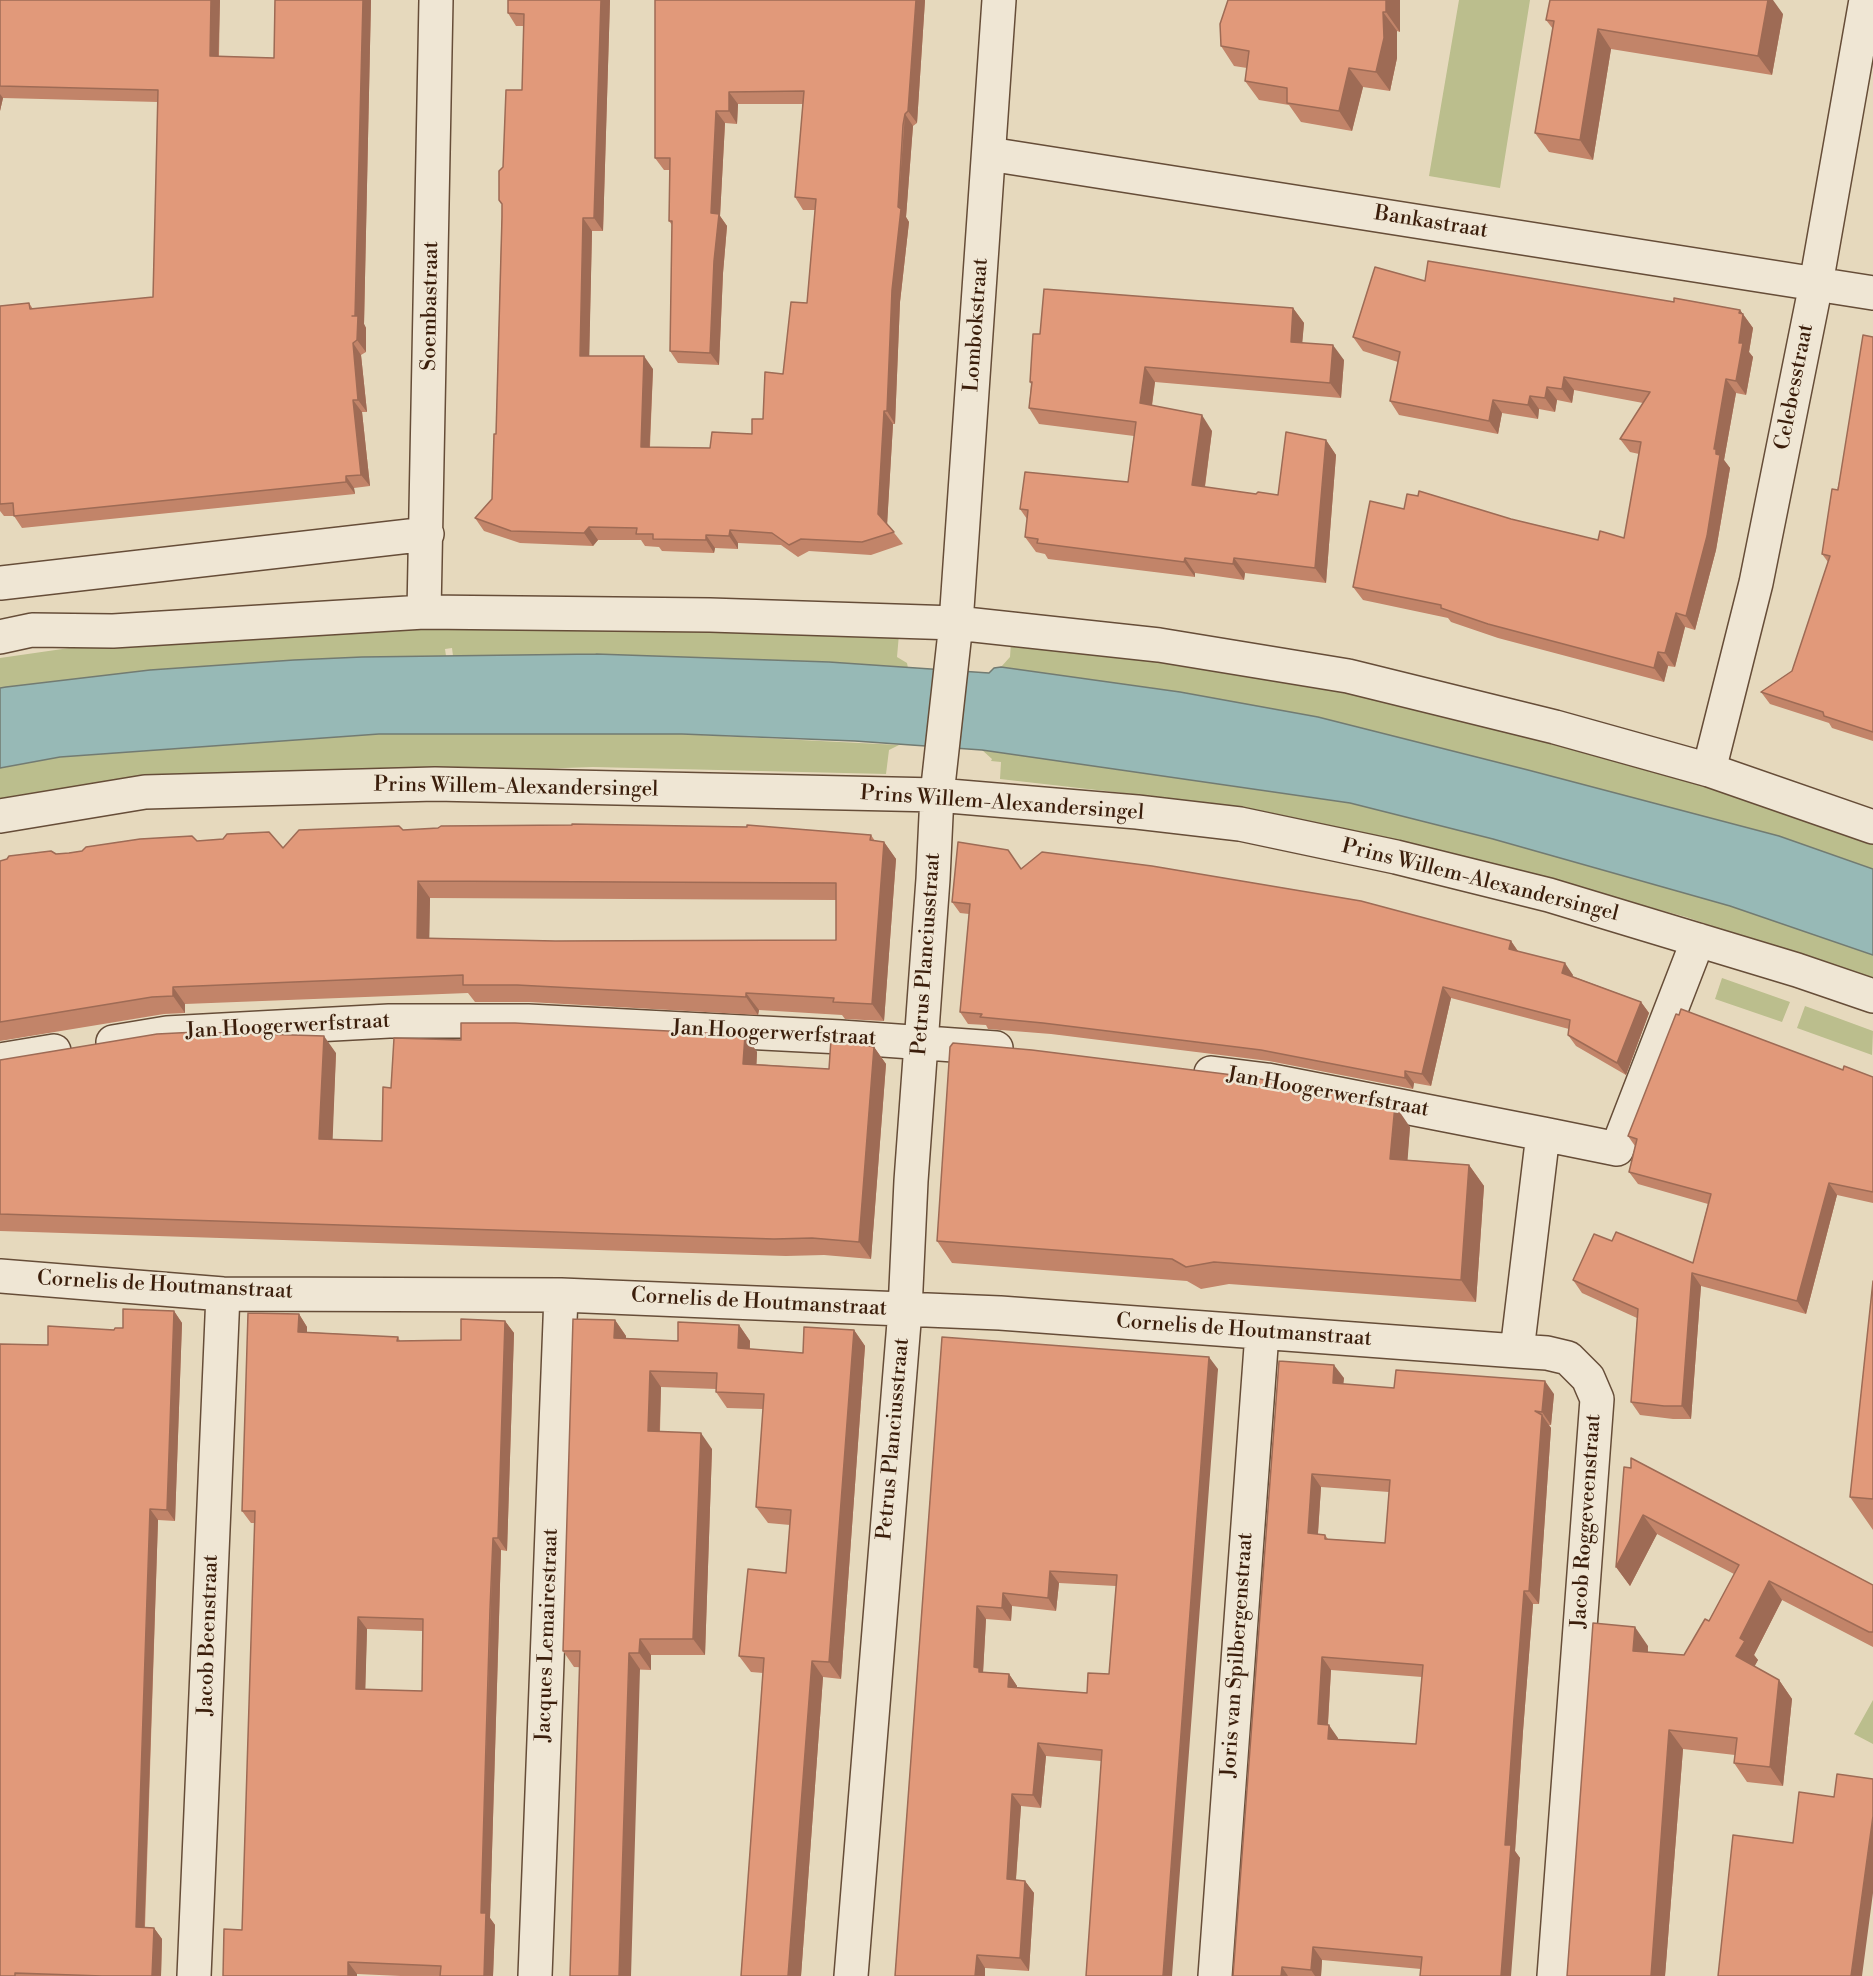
<!DOCTYPE html>
<html>
<head>
<meta charset="utf-8">
<style>
	body { margin:0 }
	canvas { display:block; background:#e6d9bd }
</style>
</head>
<body>
<canvas width="1873" height="1976"></canvas>
<script>
const context = document.querySelector('canvas').getContext('2d');
context.lineJoin = 'round';
function paint(path, color) { context.fillStyle = color; context.fill(path, 'evenodd'); }
const shape = rows => new Path2D(rows.map(r => 'M' + r).join(''));
function strokePath(path, color, width, dash) { context.strokeStyle = color; context.lineWidth = width; context.lineCap = dash ? 'butt' : 'round'; context.setLineDash(dash || []); context.stroke(path); }
function write(font, color, halo, rows, align = 'center') {
  context.font = font + ' "Libre Bodoni",serif'; context.lineWidth = 5; context.setLineDash([]); context.textBaseline = 'middle'; context.strokeStyle = halo; context.fillStyle = color; for (const [text, x, y, turn = 0] of rows) {
    context.save(); context.translate(x, y); context.rotate((+turn || 0) * Math.PI / 180); context.textAlign = isNaN(turn) ? turn : align; if (halo) context.strokeText(text, 0, 0); context.fillText(text, 0, 0); context.restore();
  }
}
paint(shape([
	[1459,0,1530,0,1500,188,1429,176],
	[303,626,899,634,897,657,907,663,908,668,829,662,596,654,453,656,452,648,445,649,446,656,294,660,150,670,0,688,0,658,104,643],
	[1011,642,1188,663,1341,689,1528,735,1742,793,1873,836,1873,869,1779,836,1528,770,1318,717,1180,692,1001,667,1010,657],
	[526,733,682,734,899,745,889,750,886,774,593,767,297,777,0,801,0,768,60,757,379,734],
	[982,750,1350,803,1493,839,1730,906,1873,955,1873,981,1686,917,1468,858,1211,803,1000,779,1001,762,991,761,992,759],
	[1722,978,1790,1002,1782,1022,1715,999],
	[1805,1006,1873,1031,1872,1055,1797,1028],
	[1873,1700,1873,1744,1854,1734]
]), '#bbbe8d');
const water = shape([
	[596,654,829,662,989,673,994,668,1001,667,1180,692,1318,717,1528,770,1779,836,1873,869,1873,955,1730,906,1493,839,1350,803,982,750,855,741,682,734,379,734,60,757,0,768,0,688,6,687,150,670,294,660,362,657,596,654]
]);
paint(water, '#97b9b6');
strokePath(water, '#727b72', 1.5);
const street = shape([
	[989,154,1873,293],
	[0,583,427,534],
	[424,612,436,0],
	[0,637,32,630,113,631,424,612,710,615,956,623,1159,645,1348,676,1555,727,1709,770,1873,827],
	[1709,770,1756,583,1816,284,1866,0],
	[0,816,145,792,435,784,937,795,1137,812,1240,824,1396,857,1549,895,1797,970,1873,996],
	[113,1042,167,1033,389,1021,528,1021,841,1037,996,1048],
	[0,1060,54,1051],
	[1211,1073,1267,1080,1543,1134],
	[0,1276,223,1294,561,1295,1000,1313,1517,1351,1547,1353,1568,1358,1588,1378,1597,1399,1554,1976],
	[1517,1351,1543,1134,1617,1149,1698,940],
	[194,1976,223,1294],
	[535,1976,561,1295],
	[851,1976,905,1310,911,1181,933,879,937,795,956,623,999,0],
	[1215,1976,1262,1333]
]);
strokePath(street, '#664d38', 36);
strokePath(street, '#efe6d4', 33);
paint(shape([
	[0,0,220,0,219,56,274,58,275,0,371,0,364,324,366,328,366,352,361,355,367,412,362,412,370,486,354,488,355,494,22,528,14,516,4,516,0,511,0,306,29,303,33,309,153,297,158,102,3,98,0,111],
	[508,0,610,0,603,231,592,231,589,356,653,369,650,447,710,448,752,434,763,419,783,374,807,303,815,210,803,210,795,197,803,104,738,104,737,124,725,123,720,216,727,226,723,273,719,365,678,363,670,351,672,225,669,221,670,170,664,170,655,158,655,0,925,0,917,123,913,126,912,138,906,217,909,222,900,302,895,424,893,424,887,524,903,544,871,555,809,551,798,557,781,545,738,543,738,549,715,548,714,553,662,551,659,547,645,546,641,540,598,540,593,546,520,543,484,531,475,518,492,499,496,434,503,167,522,90,524,26,516,26,508,13],
	[1400,0,1400,32,1397,31,1397,58,1390,91,1363,87,1352,131,1301,122,1289,105,1259,100,1245,81,1247,68,1234,66,1221,46],
	[1783,14,1772,75,1611,49,1593,160,1549,152,1535,133,1553,29,1546,20],
	[1425,281,1674,302,1740,310,1753,328,1749,352,1753,357,1746,395,1736,393,1724,460,1730,468,1716,550,1695,630,1685,627,1675,667,1668,666,1664,682,1498,638,1451,622,1448,618,1363,600,1353,587,1404,509,1511,519,1598,540,1624,538,1639,454,1630,452,1620,439,1643,403,1574,390,1572,403,1557,400,1555,412,1539,409,1538,419,1502,413,1498,434,1399,415,1390,401,1398,362,1363,351,1353,337],
	[1293,308,1304,323,1302,343,1344,360,1341,398,1155,382,1152,406,1212,431,1205,487,1256,494,1278,495,1326,440,1336,455,1326,583,1245,573,1244,580,1195,573,1195,577,1048,559,1045,554,1036,552,1025,537,1027,519,1020,509,1128,482,1134,436,1039,424,1029,408,1031,384,1030,382,1040,334],
	[1873,337,1873,741,1832,728,1829,723,1770,704,1761,692,1792,671,1828,562,1822,554],
	[403,830,871,835,875,841,884,842,896,859,884,1021,845,1019,842,1015,759,1010,758,1015,529,1002,475,1002,468,993,185,1004,185,1013,164,1014,0,1041,0,861,56,854,197,841,283,848],
	[430,898,836,900,836,940,555,941,429,938],
	[1021,869,1511,941,1518,951,1573,975,1572,976,1641,1002,1649,1013,1626,1075,1576,1046,1568,1035,1569,1029,1451,998,1431,1086,1414,1083,1413,1089,1269,1061,1051,1034,988,1029,986,1025,968,1024,960,1012,969,914,960,913,952,902],
	[745,1035,757,1052,756,1064,829,1069,869,1041,872,1047,874,1047,886,1064,871,1259,824,1255,786,1256,0,1231,0,1060,336,1053,332,1139,382,1141,391,1088,461,1040],
	[1843,1070,1873,1077,1873,1203,1837,1195,1806,1314,1701,1286,1691,1419,1673,1419,1640,1415,1631,1402,1637,1318,1582,1293,1573,1280,1612,1241,1693,1263,1708,1204,1638,1184,1629,1172,1635,1146,1628,1136],
	[1410,1127,1407,1160,1469,1165,1484,1186,1476,1302,1229,1284,1201,1289,1187,1281,952,1263,937,1241],
	[1873,1281,1873,1530,1850,1497],
	[174,1311,182,1323,175,1521,158,1520,145,1927,154,1928,162,1939,161,1976,0,1976,48,1345,123,1328],
	[299,1314,307,1327,307,1332,398,1337,400,1341,461,1340,505,1321,514,1333,507,1551,501,1550,499,1621,490,1918,495,1925,493,1976,401,1976,357,1974,357,1976,223,1976,242,1930,255,1523,251,1523,242,1511],
	[367,1629,423,1631,422,1691,365,1689],
	[615,1320,626,1336,626,1338,678,1341,739,1325,750,1341,750,1349,803,1353,854,1330,865,1346,841,1679,823,1677,801,1976,741,1976,763,1673,751,1672,739,1656,786,1573,790,1525,768,1523,756,1507,763,1409,727,1408,716,1392,716,1389,661,1387,660,1432,712,1449,705,1655,651,1655,651,1670,574,1667,563,1651],
	[942,1337,1218,1369,1101,1761,1046,1756,1041,1808,1021,1806,1016,1880,1025,1881,1034,1893,1029,1971,985,1968,895,1976],
	[1059,1583,1116,1586,1109,1674,1087,1693,1017,1688,1017,1686,1009,1674,983,1672,986,1619,1011,1621,1012,1606,1056,1611],
	[1279,1361,1344,1378,1343,1384,1394,1388,1554,1394,1551,1425,1549,1425,1551,1428,1539,1604,1533,1604,1523,1731,1515,1851,1520,1858,1421,1969,1322,1960,1321,1976,1233,1976],
	[1321,1487,1389,1492,1385,1543,1328,1539,1325,1535,1318,1534],
	[1331,1670,1422,1677,1416,1744,1338,1739,1328,1725],
	[1624,1467,1873,1585,1873,1647,1782,1600,1754,1655,1758,1660,1754,1666,1779,1680,1792,1699,1783,1786,1747,1782,1734,1763,1735,1755,1683,1749,1665,1976,1567,1976,1648,1646,1648,1652,1684,1655,1709,1621,1734,1574,1657,1534,1630,1586,1616,1567]
]), '#c28469');
paint(shape([
	[211,0,220,0,218,68,210,56],
	[363,0,371,0,364,324,366,328,366,352,357,340,355,316],
	[601,0,610,0,603,231,594,218],
	[916,0,925,0,917,123,908,111],
	[1386,0,1400,0,1400,32,1386,12],
	[1768,0,1773,0,1783,14,1772,75,1758,56],
	[1383,12,1397,31,1397,58,1390,91,1376,72],
	[1598,29,1611,49,1593,160,1580,140],
	[1349,68,1363,87,1352,131,1339,111],
	[729,92,738,104,737,124,729,111],
	[0,94,3,98,0,111],
	[716,111,725,123,720,216,727,226,723,273,719,365,710,353,711,213],
	[905,114,913,126,906,217,909,222,900,302,895,424,887,411,892,290],
	[583,218,592,231,589,368,580,356],
	[1293,308,1304,323,1301,357,1291,342],
	[1740,310,1753,328,1749,352,1753,357,1746,395,1736,381],
	[353,343,361,355,367,412,358,400],
	[1333,345,1344,360,1341,398,1330,383],
	[644,356,653,369,649,459,641,447],
	[1145,367,1155,382,1150,418,1140,403],
	[1564,377,1574,390,1572,403,1562,389],
	[1726,379,1736,393,1724,460,1730,468,1716,550,1695,630,1686,616,1716,454,1714,449],
	[1547,387,1557,400,1555,412,1545,398],
	[1530,396,1539,409,1538,419,1528,405],
	[353,400,362,412,370,486,361,475],
	[1493,400,1502,413,1498,434,1489,421],
	[884,411,893,424,887,526,878,514],
	[1202,415,1212,431,1203,500,1192,485],
	[1326,440,1336,455,1326,583,1315,568],
	[346,476,354,488,355,494,346,482],
	[589,527,598,540,593,546,584,533],
	[730,530,738,543,738,549,729,536],
	[706,535,715,548,714,553,706,540],
	[1185,558,1195,573,1195,577,1184,562],
	[1234,558,1245,573,1244,580,1233,564],
	[1676,613,1685,627,1675,667,1665,653],
	[1658,652,1668,666,1664,682,1654,668],
	[884,842,896,859,884,1021,872,1004],
	[418,881,430,898,429,955,417,938],
	[1511,941,1519,953,1509,949],
	[1565,963,1573,975,1570,984,1562,973],
	[173,987,185,1004,185,1013,173,996],
	[1443,987,1451,998,1431,1086,1422,1074],
	[746,993,759,1010,758,1015,746,997],
	[1641,1002,1649,1013,1626,1075,1617,1063],
	[745,1035,757,1052,756,1081,743,1064],
	[324,1036,336,1053,332,1156,319,1139],
	[869,1041,874,1048,874,1047,886,1064,871,1259,859,1242],
	[1405,1071,1414,1083,1413,1089,1405,1078],
	[1395,1105,1410,1127,1406,1181,1390,1159],
	[1469,1165,1484,1186,1476,1302,1461,1280],
	[1829,1183,1837,1195,1806,1314,1797,1301],
	[1692,1273,1701,1286,1691,1419,1682,1406],
	[174,1311,182,1323,175,1521,167,1510],
	[299,1314,307,1327,307,1344,298,1332],
	[615,1320,626,1336,626,1354,614,1338],
	[505,1321,514,1333,507,1551,498,1538],
	[739,1325,750,1341,749,1364,738,1348],
	[854,1330,865,1346,841,1679,829,1662],
	[1209,1357,1218,1369,1172,1976,1163,1976],
	[1334,1365,1344,1378,1342,1396,1333,1383],
	[650,1371,661,1387,659,1448,648,1431],
	[1545,1381,1554,1394,1551,1425,1542,1412],
	[1542,1415,1551,1428,1539,1604,1529,1591],
	[701,1433,712,1449,705,1655,693,1639],
	[1312,1474,1321,1487,1317,1546,1308,1533],
	[150,1509,158,1520,144,1939,136,1927],
	[1643,1515,1657,1534,1630,1586,1616,1567],
	[493,1538,501,1550,490,1918,495,1925,493,1976,484,1976,481,1913],
	[1050,1571,1059,1583,1056,1611,1048,1598],
	[1769,1581,1782,1600,1754,1655,1758,1660,1750,1675,1736,1656,1740,1638],
	[1524,1591,1533,1604,1523,1731,1515,1851,1520,1858,1511,1976,1501,1976,1505,1845,1514,1718],
	[1003,1593,1012,1606,1011,1621,1002,1608],
	[977,1606,986,1619,983,1673,988,1680,974,1667],
	[358,1617,367,1629,365,1702,356,1689],
	[1635,1627,1648,1646,1647,1670,1633,1651],
	[640,1639,651,1655,651,1670,639,1653],
	[629,1653,640,1669,631,1976,619,1976],
	[1322,1657,1331,1670,1327,1737,1318,1724],
	[812,1661,823,1677,801,1976,788,1976],
	[1009,1674,1017,1686,1016,1700,1008,1687],
	[1779,1680,1792,1699,1783,1786,1770,1767],
	[1329,1725,1338,1738,1337,1752,1328,1739],
	[1669,1730,1683,1749,1665,1976,1651,1976],
	[1038,1743,1046,1756,1041,1808,1033,1795],
	[1012,1794,1021,1806,1015,1891,1007,1879],
	[1873,1816,1873,1893,1862,1976,1851,1976],
	[1025,1881,1034,1893,1029,1971,1020,1958],
	[154,1928,162,1939,161,1976,152,1976],
	[1313,1947,1322,1960,1321,1976,1315,1976,1311,1970],
	[977,1955,985,1968,985,1976,975,1976],
	[348,1962,357,1974,357,1976,348,1976],
	[1282,1967,1288,1976,1281,1976]
]), '#9e6b55');
const building = shape([
	[0,0,211,0,210,56,274,58,275,0,363,0,355,316,352,316,358,316,357,340,353,343,358,400,353,400,361,475,346,476,346,482,14,516,13,503,0,504,0,306,29,303,30,309,153,297,158,90,0,86,0,0],
	[508,0,601,0,594,218,583,218,580,356,644,356,641,447,710,448,712,432,752,434,752,419,763,419,765,372,783,374,791,302,807,303,816,199,795,197,804,91,729,92,729,111,716,111,711,213,719,214,714,261,710,353,670,351,672,221,669,221,670,158,655,158,655,0,916,0,908,111,905,114,903,125,898,207,901,209,892,290,887,411,884,411,878,514,894,532,862,542,801,539,789,545,772,533,730,530,729,536,706,535,706,540,653,539,653,534,636,534,637,528,589,527,584,533,511,531,475,518,492,499,494,434,496,434,502,217,502,204,499,200,499,171,503,167,506,90,522,90,524,14,508,13,508,0],
	[1228,0,1386,0,1386,12,1383,12,1384,38,1376,72,1349,68,1339,111,1287,103,1287,88,1245,81,1249,51,1221,46,1220,24,1228,0],
	[1550,0,1768,0,1758,56,1598,29,1580,140,1535,133,1554,21,1546,20,1550,0],
	[1428,261,1674,302,1674,298,1740,310,1739,313,1743,314,1739,343,1743,343,1736,381,1726,379,1714,449,1716,449,1716,454,1720,455,1707,536,1686,616,1676,613,1665,653,1658,652,1654,668,1488,624,1441,608,1441,605,1353,587,1370,501,1404,509,1407,494,1418,496,1419,491,1511,519,1598,540,1600,531,1624,538,1641,442,1620,439,1650,392,1564,377,1562,389,1547,387,1545,398,1530,396,1528,405,1493,400,1489,421,1390,401,1400,352,1353,337,1375,267,1425,281,1428,261],
	[1044,289,1293,308,1291,342,1333,345,1330,383,1145,367,1140,403,1202,415,1192,485,1256,494,1258,492,1278,495,1286,432,1326,440,1315,568,1234,558,1233,564,1185,558,1184,562,1037,543,1038,539,1025,537,1028,510,1020,509,1025,472,1128,482,1136,422,1029,408,1032,382,1030,382,1033,334,1040,334,1044,289],
	[1863,335,1873,337,1873,732,1824,716,1823,712,1761,692,1792,671,1830,556,1822,554,1832,489,1838,490,1863,335],
	[572,824,747,827,747,825,871,835,870,840,884,842,872,1004,833,1002,834,998,746,993,746,997,517,985,463,985,463,975,173,987,173,996,152,997,0,1022,0,861,7,859,9,856,51,851,56,854,69,853,82,851,86,847,140,839,192,836,197,841,223,839,227,834,269,832,283,848,299,830,399,826,403,830,438,828,441,826,572,825,572,824],
	[418,881,836,883,836,940,555,941,417,938,418,881],
	[958,842,1008,850,1021,869,1042,852,1152,866,1361,901,1511,941,1509,949,1565,963,1562,973,1641,1002,1617,1063,1568,1035,1570,1020,1443,987,1422,1074,1405,1071,1405,1078,1261,1050,1043,1023,980,1017,982,1014,960,1012,970,904,952,902,958,842],
	[1681,1009,1843,1070,1844,1066,1873,1077,1873,1192,1829,1183,1797,1301,1692,1273,1682,1406,1664,1406,1631,1402,1638,1309,1573,1280,1594,1234,1612,1241,1616,1232,1693,1263,1711,1194,1629,1172,1637,1139,1628,1136,1676,1014,1679,1015,1681,1009],
	[461,1023,515,1023,745,1035,743,1064,829,1069,831,1039,869,1041,869,1046,874,1047,859,1242,812,1238,774,1239,0,1214,0,1060,157,1034,197,1032,324,1036,319,1139,382,1141,383,1087,391,1088,394,1038,461,1040,461,1023],
	[953,1043,1032,1050,1249,1077,1395,1105,1390,1159,1469,1165,1461,1280,1214,1262,1186,1267,1172,1259,937,1241,950,1047,953,1043],
	[1873,1281,1873,1499,1850,1497,1873,1281],
	[123,1309,174,1311,167,1510,150,1509,143,1717,136,1927,154,1928,152,1976,102,1976,15,1973,15,1976,0,1976,0,1344,48,1345,48,1326,114,1330,115,1328,123,1328,123,1309],
	[248,1313,299,1314,298,1332,398,1337,397,1341,461,1340,461,1319,505,1321,498,1538,493,1538,490,1609,481,1913,486,1913,484,1976,440,1976,441,1966,348,1962,348,1976,223,1976,224,1929,242,1930,255,1511,242,1511,248,1313],
	[358,1617,423,1619,422,1691,356,1689,358,1617],
	[573,1319,615,1320,614,1338,678,1341,678,1322,739,1325,738,1348,803,1353,804,1327,854,1330,829,1662,812,1661,788,1976,741,1976,764,1658,739,1656,748,1569,786,1573,791,1510,756,1507,764,1394,716,1392,717,1373,650,1371,648,1431,701,1433,693,1639,640,1639,639,1653,629,1653,619,1976,570,1976,580,1651,563,1651,573,1319],
	[942,1337,1209,1357,1163,1976,1086,1976,1102,1750,1038,1743,1033,1795,1012,1794,1007,1879,1025,1881,1020,1958,977,1955,975,1976,895,1976,942,1337],
	[1050,1571,1117,1575,1109,1674,1088,1673,1087,1693,1008,1687,1009,1674,979,1672,979,1668,974,1667,977,1606,1002,1608,1003,1593,1048,1598,1050,1571],
	[1279,1361,1334,1365,1333,1383,1394,1388,1396,1370,1545,1381,1542,1412,1535,1411,1542,1415,1529,1591,1524,1591,1514,1718,1505,1845,1511,1845,1501,1976,1420,1976,1422,1957,1313,1947,1311,1970,1282,1967,1281,1976,1233,1976,1279,1361],
	[1312,1474,1390,1480,1385,1543,1325,1539,1325,1535,1308,1533,1312,1474],
	[1322,1657,1423,1665,1416,1744,1328,1739,1329,1725,1318,1724,1322,1657],
	[1631,1458,1873,1585,1873,1632,1869,1632,1769,1581,1740,1638,1745,1641,1736,1656,1779,1680,1770,1767,1734,1763,1737,1738,1669,1730,1651,1976,1567,1976,1593,1623,1635,1627,1633,1651,1684,1655,1705,1619,1709,1621,1739,1565,1643,1515,1616,1567,1624,1467,1631,1468,1631,1458],
	[1837,1774,1873,1779,1873,1816,1851,1976,1718,1976,1733,1835,1793,1843,1799,1792,1834,1797,1837,1774]
]);
paint(building, '#e1997a');
strokePath(building, '#9e6b55', 1.5);
write('21px', '#3b1e0b', '#efe6d4', [
	["Bankastraat",1431,223,9],
	["Soembastraat",431,306,-89],
	["Lombokstraat",977,325,-86],
	["Celebesstraat",1795,387,-79],
	["Prins Willem-Alexandersingel",516,788,1],
	["Prins Willem-Alexandersingel",1002,804,4],
	["Prins Willem-Alexandersingel",1480,881,14],
	["Petrus Planciusstraat",927,954,-86],
	["Jan Hoogerwerfstraat",288,1027,-3],
	["Jan Hoogerwerfstraat",774,1034,3],
	["Jan Hoogerwerfstraat",1328,1093,10],
	["Cornelis de Houtmanstraat",165,1286,3],
	["Cornelis de Houtmanstraat",759,1303,3],
	["Cornelis de Houtmanstraat",1244,1331,4],
	["Petrus Planciusstraat",894,1439,-85],
	["Jacob Roggeveenstraat",1587,1521,-86],
	["Jacob Beenstraat",209,1635,-88],
	["Jacques Lemairestraat",548,1635,-88],
	["Joris van Spilbergenstraat",1238,1655,-86]
]);
</script>
</body>
</html>
